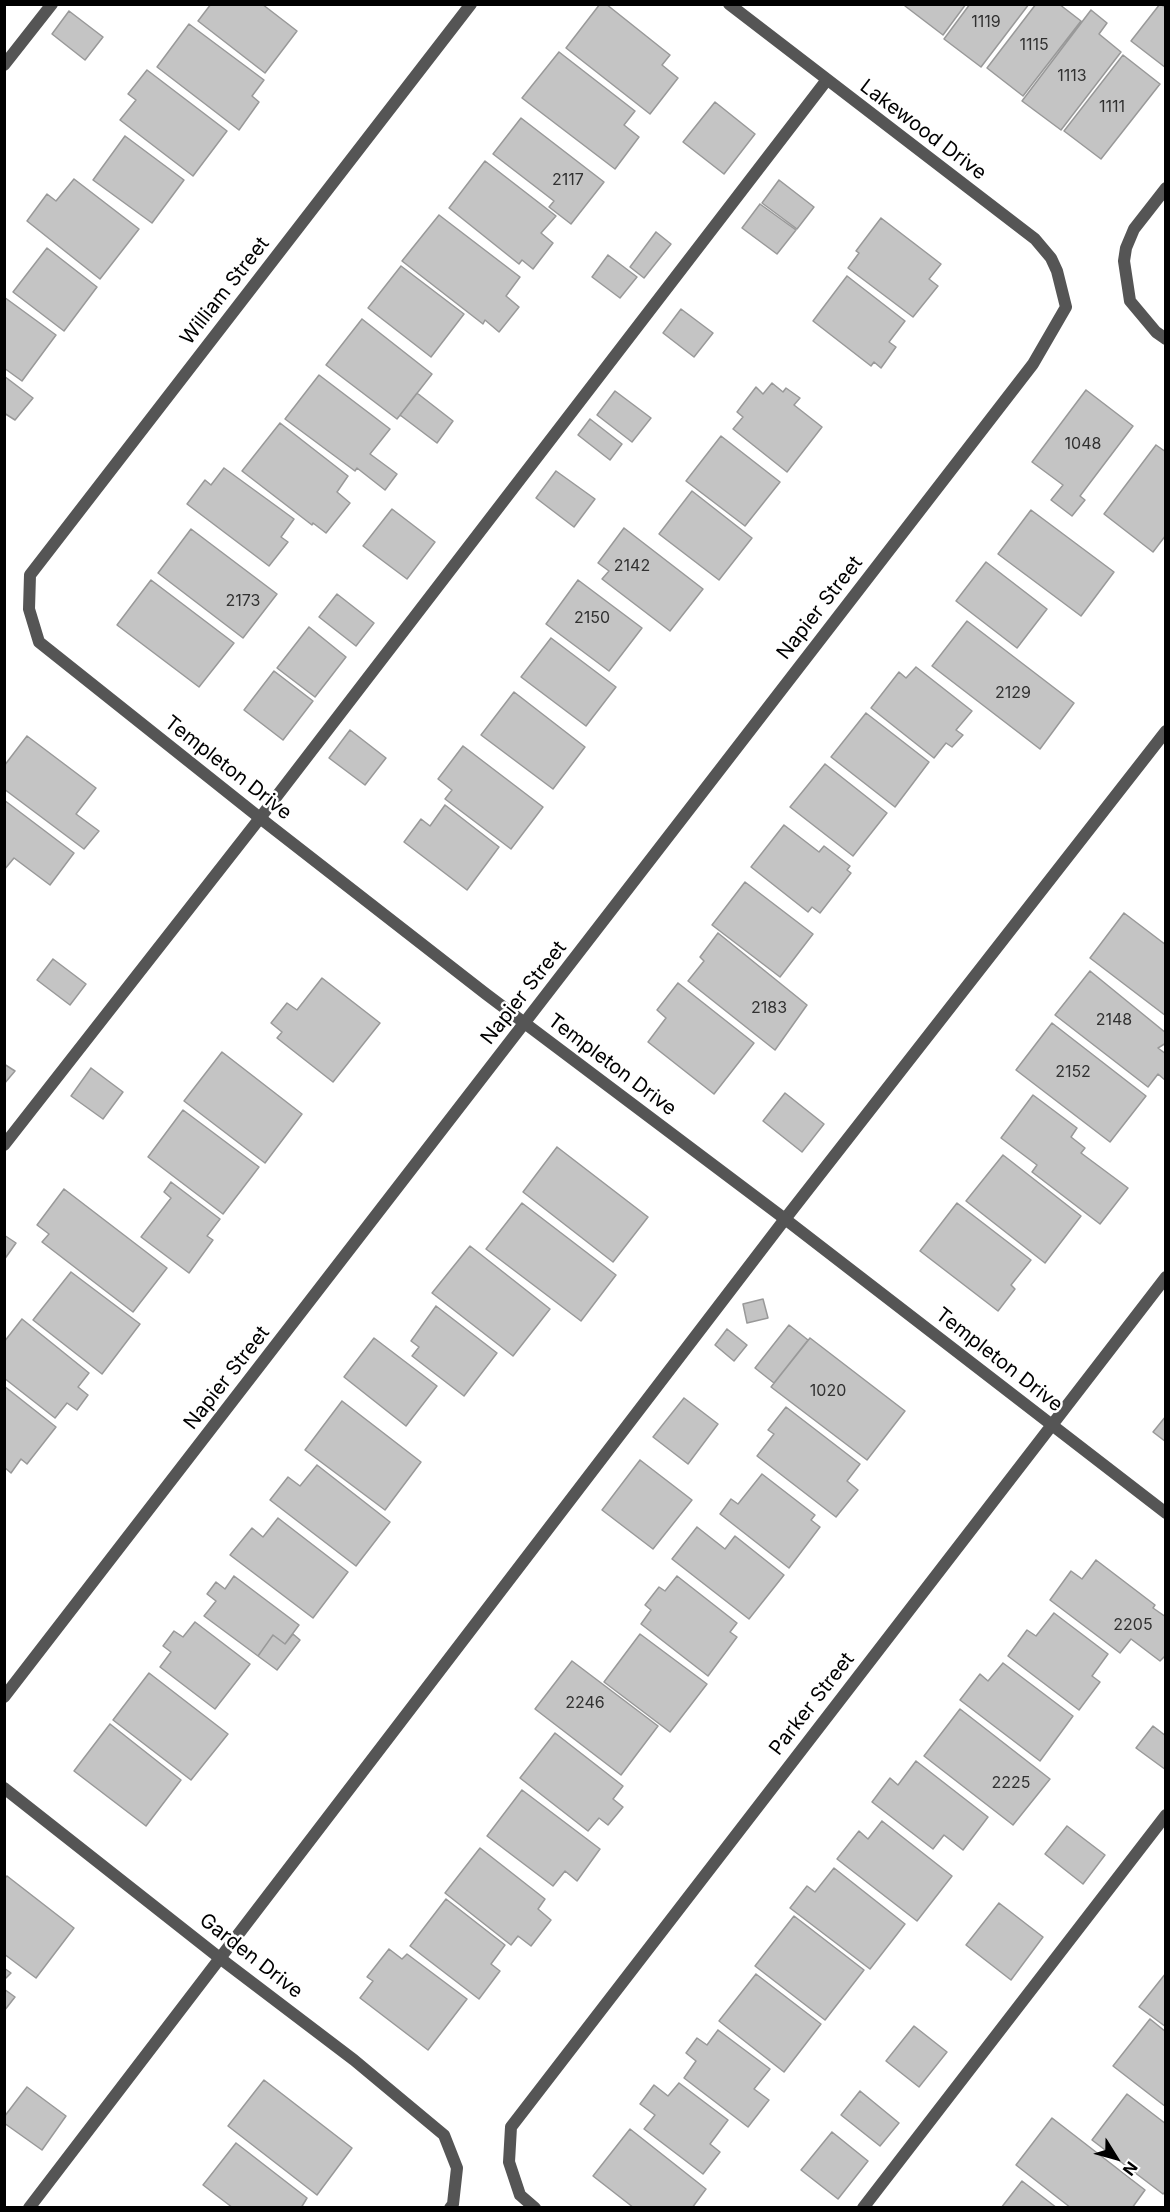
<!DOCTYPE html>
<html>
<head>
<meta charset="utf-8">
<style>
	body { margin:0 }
	#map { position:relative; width:1170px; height:2212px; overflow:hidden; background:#fff; font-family:Inter,sans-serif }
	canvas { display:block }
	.frame { position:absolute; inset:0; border:6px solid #000; pointer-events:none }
	.north { position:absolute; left:1086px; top:2128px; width:60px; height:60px; -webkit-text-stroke:4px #fff; paint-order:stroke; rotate:127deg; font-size:16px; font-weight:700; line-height:24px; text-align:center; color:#000 }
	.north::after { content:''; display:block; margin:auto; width:21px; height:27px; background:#000; clip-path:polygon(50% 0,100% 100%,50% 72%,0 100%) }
</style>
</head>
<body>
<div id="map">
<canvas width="1170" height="2212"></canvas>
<div class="frame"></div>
<div class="north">N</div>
</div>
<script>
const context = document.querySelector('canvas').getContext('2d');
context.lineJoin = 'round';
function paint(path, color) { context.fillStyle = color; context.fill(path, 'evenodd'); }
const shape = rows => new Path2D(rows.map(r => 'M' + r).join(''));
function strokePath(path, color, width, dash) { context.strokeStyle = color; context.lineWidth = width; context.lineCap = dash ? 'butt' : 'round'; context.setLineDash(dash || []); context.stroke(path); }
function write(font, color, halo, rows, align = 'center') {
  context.font = font + ' Inter,sans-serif'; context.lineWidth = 5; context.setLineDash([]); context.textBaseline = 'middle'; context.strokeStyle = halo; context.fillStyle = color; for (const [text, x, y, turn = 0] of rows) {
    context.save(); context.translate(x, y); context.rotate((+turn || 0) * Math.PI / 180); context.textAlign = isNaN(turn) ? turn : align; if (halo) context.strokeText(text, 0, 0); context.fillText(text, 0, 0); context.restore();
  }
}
const building = shape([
	[211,4,262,4,297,31,265,73,198,21,211,4],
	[600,4,606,4,670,55,662,65,678,78,650,114,566,48,600,4],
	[906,4,966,4,943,35,905,6,906,4],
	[970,4,1029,4,981,67,944,39,970,4],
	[1036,4,1059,4,1081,21,1023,96,987,68,1036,4],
	[1160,4,1166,8,1166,68,1131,41,1160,4],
	[1091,10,1107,23,1099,34,1121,52,1061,130,1022,101,1091,10],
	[69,11,103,37,85,60,52,34,69,11],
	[189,24,264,80,252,96,259,102,239,130,157,67,189,24],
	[559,52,635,111,624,125,639,137,615,169,522,98,559,52],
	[1123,55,1160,84,1101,159,1064,131,1123,55],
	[147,70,227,131,193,176,120,120,136,100,128,94,147,70],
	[715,102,755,134,724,174,683,142,715,102],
	[521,118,604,182,571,224,549,207,554,201,493,154,521,118],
	[125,136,184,180,152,223,93,180,125,136],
	[485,161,556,216,541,233,553,243,533,269,522,260,519,264,449,208,485,161],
	[74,179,139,229,100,279,27,221,47,194,56,201,74,179],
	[779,180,814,207,797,229,762,203,779,180],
	[760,204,796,230,777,254,742,228,760,204],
	[439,215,520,277,506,296,519,307,499,332,485,320,483,324,402,261,439,215],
	[881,218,941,264,929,279,938,286,913,317,848,268,859,253,856,251,881,218],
	[656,232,671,244,644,278,630,267,656,232],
	[47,248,97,287,64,331,13,292,47,248],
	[608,255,637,277,620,298,592,277,608,255],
	[401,266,464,314,431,357,368,308,401,266],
	[847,276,905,321,889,342,896,347,881,368,874,362,871,366,813,321,847,276],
	[4,297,56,335,22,381,4,368,4,297],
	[681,309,713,333,694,357,663,333,681,309],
	[362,319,432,374,397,419,326,365,362,319],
	[319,375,390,429,370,454,397,474,385,490,357,468,355,471,285,419,319,375],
	[4,376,33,398,15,420,4,413,4,376],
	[772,383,783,392,786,388,800,398,794,405,822,427,787,472,733,429,743,417,737,412,756,387,763,394,772,383],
	[1086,390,1133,426,1080,496,1085,500,1072,516,1051,500,1063,485,1032,462,1086,390],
	[615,391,651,418,632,442,597,415,615,391],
	[417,393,453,421,437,443,400,415,417,393],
	[590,419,622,444,610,460,578,435,590,419],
	[280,423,348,476,337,492,350,503,326,533,313,523,312,525,242,471,280,423],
	[721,436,780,482,745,526,686,481,721,436],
	[1156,445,1166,452,1166,535,1153,552,1104,514,1156,445],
	[224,468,294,519,281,537,288,542,269,566,187,504,205,480,211,485,224,468],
	[556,471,595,499,574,527,536,498,556,471],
	[692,491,752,538,719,580,659,534,692,491],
	[392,509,435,542,407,579,363,546,392,509],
	[1031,510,1114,572,1081,616,998,554,1031,510],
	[624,528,703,589,670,631,602,579,609,571,598,563,624,528],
	[191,529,277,594,243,638,158,573,191,529],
	[986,562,1047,609,1017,648,956,601,986,562],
	[151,580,234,643,199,687,117,625,151,580],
	[578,580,642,628,609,671,546,624,578,580],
	[337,594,374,623,356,646,319,617,337,594],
	[967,621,1074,703,1040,749,932,666,967,621],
	[309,627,346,657,315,697,277,668,309,627],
	[551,638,616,687,586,726,521,677,551,638],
	[916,667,972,711,956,730,963,735,952,747,946,743,934,758,871,708,899,672,906,678,916,667],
	[274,671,313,701,283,740,244,710,274,671],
	[514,692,585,747,553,789,481,735,514,692],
	[866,713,929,762,895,807,831,757,866,713],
	[350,730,386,758,365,785,329,758,350,730],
	[27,736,96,788,76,814,99,831,84,849,4,789,4,766,27,736],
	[463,746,543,807,511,849,445,799,452,790,438,779,463,746],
	[825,764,887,813,853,856,790,807,825,764],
	[4,800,74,853,50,885,14,858,4,870,4,800],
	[445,805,499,847,467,890,404,842,421,819,430,826,445,805],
	[784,825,819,852,824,846,850,866,847,870,851,873,820,913,812,907,808,912,751,867,784,825],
	[745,882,813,934,780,977,712,925,745,882],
	[1124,913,1166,945,1166,1016,1090,958,1124,913],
	[718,933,807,1005,775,1050,688,981,704,961,700,957,718,933],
	[53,959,86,984,70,1005,37,980,53,959],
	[1090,971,1166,1033,1166,1043,1158,1048,1166,1054,1166,1081,1158,1074,1148,1087,1055,1015,1090,971],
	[322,978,380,1023,333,1082,277,1038,282,1032,271,1023,287,1003,297,1010,322,978],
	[678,983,754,1043,714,1094,648,1042,666,1018,657,1010,678,983],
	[1052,1023,1146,1096,1110,1142,1016,1070,1052,1023],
	[222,1052,302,1114,265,1163,184,1101,222,1052],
	[4,1064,15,1071,4,1084,4,1064],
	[91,1068,123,1092,103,1119,71,1096,91,1068],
	[785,1093,824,1124,802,1152,763,1121,785,1093],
	[1033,1095,1077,1128,1071,1137,1085,1148,1081,1153,1128,1188,1100,1224,1032,1172,1037,1165,1001,1138,1033,1095],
	[183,1110,259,1167,223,1214,148,1157,183,1110],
	[557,1147,648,1217,613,1262,523,1192,557,1147],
	[1003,1155,1081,1216,1045,1263,966,1201,1003,1155],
	[171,1182,220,1219,207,1236,213,1240,189,1273,141,1237,171,1198,164,1192,171,1182],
	[64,1189,167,1268,133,1312,42,1242,49,1234,37,1225,64,1189],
	[522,1203,616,1275,581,1321,486,1249,522,1203],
	[957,1203,1031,1260,1011,1285,1015,1289,998,1311,920,1251,957,1203],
	[4,1235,16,1243,4,1260,4,1235],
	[470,1246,550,1309,513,1356,432,1293,470,1246],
	[71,1272,140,1324,102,1374,33,1320,71,1272],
	[763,1299,768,1318,747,1323,743,1304,763,1299],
	[436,1306,497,1353,464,1396,412,1356,419,1347,411,1341,436,1306],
	[22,1319,89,1373,78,1387,88,1395,77,1410,67,1403,55,1418,4,1378,4,1342,22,1319],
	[789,1325,808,1340,774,1383,755,1368,789,1325],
	[727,1329,747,1345,734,1361,715,1345,727,1329],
	[374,1338,437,1386,406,1426,344,1377,374,1338],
	[810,1338,905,1411,867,1460,771,1387,810,1338],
	[4,1386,56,1427,27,1464,21,1459,11,1473,4,1467,4,1386],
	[684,1398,718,1424,688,1464,653,1437,684,1398],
	[342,1401,421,1462,385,1510,305,1450,342,1401],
	[786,1407,860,1464,847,1481,858,1490,836,1517,757,1456,774,1434,768,1430,786,1407],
	[1166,1416,1166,1442,1153,1432,1166,1416],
	[640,1460,692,1500,653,1549,602,1510,640,1460],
	[317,1465,390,1522,356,1566,270,1500,288,1477,300,1486,317,1465],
	[762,1474,815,1515,811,1520,820,1527,789,1568,720,1514,731,1499,738,1504,762,1474],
	[278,1518,348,1572,313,1618,230,1555,252,1528,263,1537,278,1518],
	[697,1527,725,1549,735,1536,784,1575,749,1619,672,1559,697,1527],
	[1096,1560,1155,1605,1153,1608,1166,1617,1166,1655,1160,1661,1131,1639,1120,1653,1050,1600,1071,1571,1082,1579,1096,1560],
	[234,1576,299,1625,285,1644,273,1635,258,1656,204,1616,216,1601,207,1594,216,1582,225,1589,234,1576],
	[677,1576,737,1623,730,1632,737,1637,708,1676,641,1624,651,1610,645,1605,659,1587,665,1591,677,1576],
	[1054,1613,1108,1654,1092,1676,1100,1682,1079,1710,1008,1656,1027,1630,1036,1636,1054,1613],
	[195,1622,250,1664,215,1709,160,1667,171,1652,163,1646,174,1631,183,1637,195,1622],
	[293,1634,300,1640,277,1670,258,1656,273,1635,285,1644,293,1634],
	[640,1634,707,1684,670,1732,604,1682,640,1634],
	[572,1661,658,1726,621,1775,535,1709,572,1661],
	[1003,1663,1073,1716,1040,1761,960,1700,980,1674,988,1681,1003,1663],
	[149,1673,228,1734,191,1780,113,1720,149,1673],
	[960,1709,1050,1779,1013,1825,924,1756,960,1709],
	[110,1724,181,1780,146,1826,74,1771,110,1724],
	[1153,1726,1166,1736,1166,1770,1136,1748,1153,1726],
	[555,1733,623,1786,613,1799,623,1807,608,1825,599,1818,588,1831,520,1778,555,1733],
	[916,1761,988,1817,963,1850,944,1835,933,1849,872,1802,890,1778,898,1785,916,1761],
	[522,1790,600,1849,577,1881,565,1871,553,1886,487,1836,522,1790],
	[882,1821,952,1876,917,1921,837,1859,859,1831,868,1839,882,1821],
	[1067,1826,1105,1855,1083,1884,1045,1854,1067,1826],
	[480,1848,545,1899,538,1909,551,1920,531,1946,518,1936,511,1945,445,1893,480,1848],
	[834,1868,905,1924,870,1969,790,1908,807,1886,815,1892,834,1868],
	[7,1876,74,1928,36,1978,4,1954,4,1879,7,1876],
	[446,1899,505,1945,491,1964,500,1971,479,1999,410,1946,446,1899],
	[999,1903,1043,1937,1011,1980,966,1945,999,1903],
	[794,1916,864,1970,825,2020,755,1966,794,1916],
	[389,1949,402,1959,407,1954,467,1999,428,2050,360,1998,373,1981,367,1977,389,1949],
	[4,1968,11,1973,4,1980,4,1968],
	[1166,1973,1166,2027,1139,2007,1166,1973],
	[756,1974,821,2024,784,2072,719,2021,756,1974],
	[4,1989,15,1997,4,2011,4,1989],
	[1150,2019,1166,2032,1166,2107,1113,2066,1150,2019],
	[914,2026,947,2052,919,2087,886,2061,914,2026],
	[718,2030,770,2069,754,2089,769,2100,748,2127,684,2078,696,2061,686,2053,697,2038,707,2045,718,2030],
	[264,2080,352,2148,317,2195,228,2126,264,2080],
	[679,2083,728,2120,710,2144,720,2152,703,2174,644,2129,655,2115,640,2104,654,2085,668,2096,679,2083],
	[27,2087,66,2116,42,2150,4,2123,4,2117,27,2087],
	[860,2091,899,2123,880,2146,841,2115,860,2091],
	[1127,2094,1166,2124,1166,2191,1163,2194,1092,2140,1127,2094],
	[1052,2118,1145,2190,1132,2208,1071,2208,1016,2165,1052,2118],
	[630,2129,706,2189,692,2208,634,2208,593,2176,630,2129],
	[832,2132,868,2161,838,2199,801,2170,832,2132],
	[236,2143,307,2198,301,2208,233,2208,203,2185,236,2143],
	[1022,2181,1057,2208,1001,2208,1022,2181]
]);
paint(building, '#c4c4c4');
strokePath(building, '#999', 1.5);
strokePath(shape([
	[4,65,52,4],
	[4,1145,260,818,826,81],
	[29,2208,785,1219,1166,731],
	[863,2208,1166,1815]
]), '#555', 12);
strokePath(shape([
	[471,4,30,575,29,609,39,642,260,818,486,994,785,1219,1166,1513],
	[1166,188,1134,229,1126,248,1124,261,1130,301,1156,332,1166,339],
	[4,1697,1033,364,1066,307,1057,271,1051,258,1035,239,729,4],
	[4,1788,221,1959,354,2060,444,2135,457,2168,453,2204,450,2208],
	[535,2208,520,2195,509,2162,511,2127,1166,1277]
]), '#555', 12);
write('16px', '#313131', null, [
	["1119",986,22],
	["1115",1034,45],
	["1113",1072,76],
	["1111",1112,107],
	["2117",568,180],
	["1048",1083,444],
	["2142",632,566],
	["2173",243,601],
	["2150",592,618],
	["2129",1013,693],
	["2183",769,1008],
	["2148",1114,1020],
	["2152",1073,1072],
	["1020",828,1391],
	["2205",1133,1625],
	["2246",585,1703],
	["2225",1011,1783]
]);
write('20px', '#000', '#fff', [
	["Lakewood Drive",923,130,37],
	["William Street",225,291,-52],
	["Napier Street",820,608,-52],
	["Templeton Drive",228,768,38],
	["Napier Street",524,993,-52],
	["Templeton Drive",612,1065,37],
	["Templeton Drive",999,1360,38],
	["Napier Street",227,1378,-52],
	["Parker Street",812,1704,-52],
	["Garden Drive",251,1956,38]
]);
</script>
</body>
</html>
